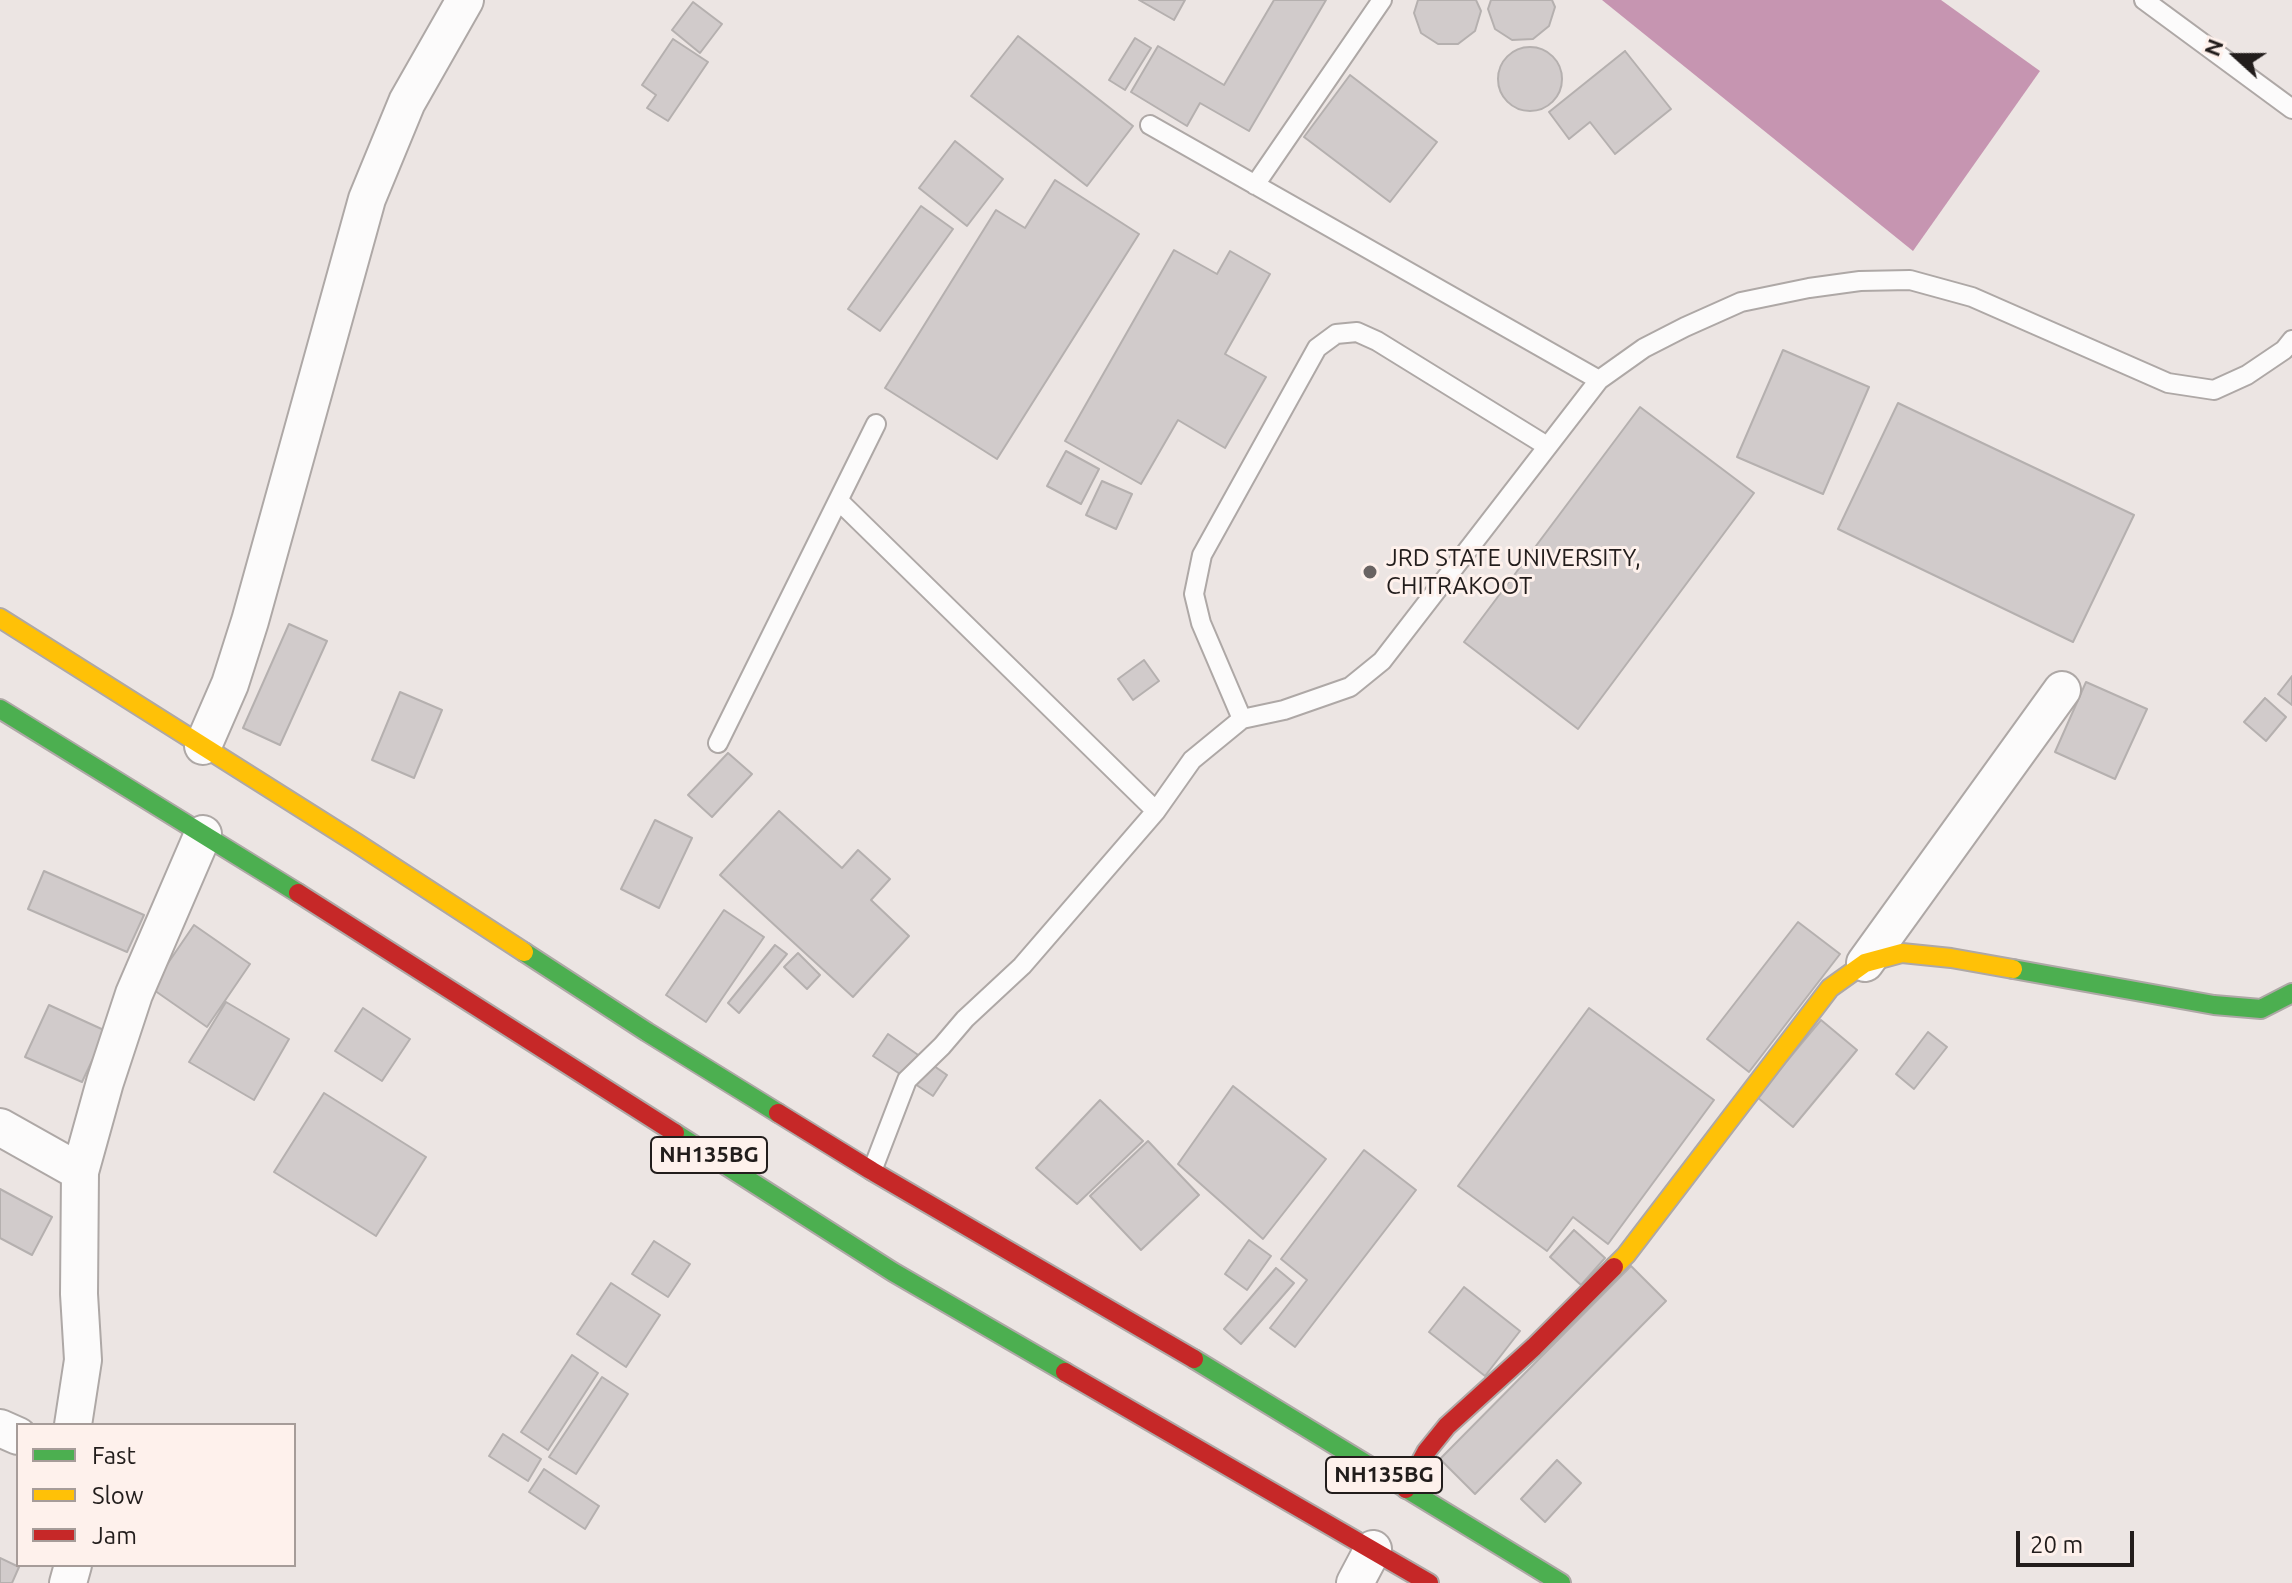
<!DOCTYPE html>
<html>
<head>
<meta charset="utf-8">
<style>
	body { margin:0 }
	#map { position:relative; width:2292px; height:1583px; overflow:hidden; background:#ece5e3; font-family:Ubuntu,sans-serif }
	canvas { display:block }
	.legend { position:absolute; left:16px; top:1423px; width:280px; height:144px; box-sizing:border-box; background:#fef1ec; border:2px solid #a69c99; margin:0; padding:10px 14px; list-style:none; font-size:24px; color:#221d1c }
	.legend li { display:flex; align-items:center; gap:16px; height:40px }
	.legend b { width:40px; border:2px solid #a69c99 }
	.north { position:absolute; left:2196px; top:16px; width:80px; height:80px; -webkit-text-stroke:6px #fef1ec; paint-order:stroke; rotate:291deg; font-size:22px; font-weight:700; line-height:32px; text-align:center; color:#221d1c }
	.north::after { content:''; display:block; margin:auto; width:28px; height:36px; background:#221d1c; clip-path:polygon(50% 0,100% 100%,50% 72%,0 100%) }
	.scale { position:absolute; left:2016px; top:1531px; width:118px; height:36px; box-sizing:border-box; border:4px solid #221d1c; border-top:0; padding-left:10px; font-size:24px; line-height:28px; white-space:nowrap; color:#221d1c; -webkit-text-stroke:6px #fef1ec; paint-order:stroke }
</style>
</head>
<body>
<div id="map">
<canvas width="2292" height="1583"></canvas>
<ul class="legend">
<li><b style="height:10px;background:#4caf50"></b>Fast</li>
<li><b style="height:10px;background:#ffc107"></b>Slow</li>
<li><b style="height:10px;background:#c62828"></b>Jam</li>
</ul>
<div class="north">N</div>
<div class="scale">20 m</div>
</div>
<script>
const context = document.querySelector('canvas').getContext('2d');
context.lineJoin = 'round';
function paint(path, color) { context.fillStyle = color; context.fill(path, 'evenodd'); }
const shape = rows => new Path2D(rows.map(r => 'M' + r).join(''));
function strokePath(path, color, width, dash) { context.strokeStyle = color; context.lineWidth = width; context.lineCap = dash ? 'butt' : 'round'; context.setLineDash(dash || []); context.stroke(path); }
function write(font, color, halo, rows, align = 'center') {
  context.font = font + ' Ubuntu,sans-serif'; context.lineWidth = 6; context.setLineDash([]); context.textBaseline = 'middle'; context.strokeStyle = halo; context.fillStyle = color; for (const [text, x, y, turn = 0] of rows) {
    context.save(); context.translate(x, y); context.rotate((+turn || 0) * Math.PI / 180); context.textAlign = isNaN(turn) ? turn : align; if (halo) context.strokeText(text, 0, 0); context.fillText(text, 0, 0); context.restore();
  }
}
paint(shape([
	[1602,0,1941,0,2040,71,1913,251]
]), '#c695b1');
const building = shape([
	[1139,0,1185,0,1174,20,1139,0],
	[1274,0,1326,0,1249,131,1200,103,1187,126,1131,92,1158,46,1224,85,1274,0],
	[1418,0,1476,0,1481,11,1475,31,1458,44,1438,44,1421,33,1414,13,1418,0],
	[1491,0,1552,0,1555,7,1549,26,1533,39,1512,40,1495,29,1488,9,1491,0],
	[693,2,722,24,700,53,672,30,693,2],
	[1018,36,1133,126,1087,186,971,96,1018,36],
	[1135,38,1151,48,1125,90,1109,80,1135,38],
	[673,39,708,62,668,121,647,108,656,95,642,85,673,39],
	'1498 79a32 32 0 1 1 64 0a32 32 0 1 1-64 0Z',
	[1625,51,1671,109,1615,154,1590,122,1569,139,1549,112,1625,51],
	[1350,75,1437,142,1390,202,1304,137,1350,75],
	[955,141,1003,179,967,226,919,188,955,141],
	[1055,180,1139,234,997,459,885,388,996,210,1025,228,1055,180],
	[921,206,953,229,880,331,848,309,921,206],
	[1174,250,1217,274,1230,251,1270,274,1225,354,1266,377,1225,448,1178,420,1141,484,1065,441,1174,250],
	[1783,350,1869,387,1823,494,1737,457,1783,350],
	[1898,403,2134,515,2073,642,1838,529,1898,403],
	[1640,407,1754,493,1578,729,1464,642,1640,407],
	[1066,451,1099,469,1081,504,1047,486,1066,451],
	[1102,481,1132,494,1116,529,1086,515,1102,481],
	[289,624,327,641,280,745,243,728,289,624],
	[1144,660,1159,681,1133,700,1118,679,1144,660],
	[2292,676,2292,705,2278,694,2292,676],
	[2086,682,2147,709,2115,779,2055,752,2086,682],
	[400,692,442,710,414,778,372,760,400,692],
	[2265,698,2286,717,2266,741,2244,722,2265,698],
	[728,753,752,774,712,817,688,795,728,753],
	[779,811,842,868,858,850,890,879,871,900,909,936,853,997,720,875,779,811],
	[655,820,692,838,659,908,621,889,655,820],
	[44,871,144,915,127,952,28,909,44,871],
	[724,910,764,937,706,1022,666,995,724,910],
	[1798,922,1840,954,1749,1072,1707,1039,1798,922],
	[194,925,250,964,207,1027,151,988,194,925],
	[775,945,787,954,739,1013,728,1003,775,945],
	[798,953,820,975,807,989,784,967,798,953],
	[226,1002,289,1039,254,1100,189,1062,226,1002],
	[49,1005,106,1031,82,1082,25,1057,49,1005],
	[363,1008,410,1039,382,1081,335,1051,363,1008],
	[1589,1008,1714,1100,1608,1244,1573,1217,1547,1251,1458,1186,1589,1008],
	[1821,1020,1857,1050,1793,1127,1757,1097,1821,1020],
	[1928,1032,1947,1047,1914,1089,1896,1074,1928,1032],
	[888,1034,947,1075,933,1096,873,1056,888,1034],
	[1233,1086,1326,1159,1263,1239,1178,1164,1233,1086],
	[324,1093,426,1157,376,1236,274,1172,324,1093],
	[1100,1100,1143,1141,1077,1204,1036,1168,1100,1100],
	[1148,1141,1199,1195,1141,1250,1090,1196,1148,1141],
	[1364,1150,1416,1190,1295,1347,1270,1328,1307,1280,1281,1259,1364,1150],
	[0,1189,52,1217,32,1255,0,1238,0,1189],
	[1574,1230,1605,1258,1581,1285,1550,1257,1574,1230],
	[1249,1240,1271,1256,1247,1290,1225,1274,1249,1240],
	[654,1241,690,1264,668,1297,632,1274,654,1241],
	[1631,1266,1666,1301,1475,1494,1440,1459,1631,1266],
	[1276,1268,1294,1283,1241,1344,1224,1329,1276,1268],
	[611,1283,660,1315,626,1367,577,1334,611,1283],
	[1464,1287,1520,1331,1485,1376,1429,1332,1464,1287],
	[572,1355,598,1373,548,1450,521,1432,572,1355],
	[602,1377,628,1394,576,1474,549,1457,602,1377],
	[503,1434,541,1459,528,1481,489,1456,503,1434],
	[1557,1460,1581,1483,1545,1522,1521,1499,1557,1460],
	[544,1469,599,1506,585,1529,529,1492,544,1469],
	[0,1558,19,1567,12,1583,0,1583,0,1558]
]);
paint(building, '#d1cbcb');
strokePath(building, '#b5b0af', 2);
const lane = shape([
	[2144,0,2292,109],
	[1150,125,1599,380],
	[1255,185,1382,0],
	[839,501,1156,811],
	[1242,719,1201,623,1194,594,1202,555,1317,348,1336,334,1357,332,1377,341,1547,446],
	[718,743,876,424],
	[872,1171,907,1080,942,1046,965,1019,1022,966,1156,811,1192,760,1242,719,1284,710,1350,687,1382,661,1599,380,1644,348,1685,327,1741,302,1809,288,1860,281,1910,280,1972,297,2168,383,2214,390,2247,375,2284,350,2292,340]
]);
const street = shape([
	[203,746,230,684,250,621,367,199,407,102,465,0],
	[1865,963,2062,690],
	[0,1127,80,1172],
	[73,1425,83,1360,79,1294,80,1172,105,1082,134,994,203,834],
	[0,1428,18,1436],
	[68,1583,73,1565],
	[1355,1583,1373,1549]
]);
const fast = shape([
	[0,709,298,893],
	[524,952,647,1032,778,1113],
	[2013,969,2214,1005,2261,1009,2292,993],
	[675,1133,893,1272,1065,1372],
	[1194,1359,1561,1583]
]);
const slow = shape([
	[0,618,358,844,524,952],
	[1614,1267,1626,1255,1830,988,1865,963,1902,953,1951,958,2013,969]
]);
const jam = shape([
	[298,893,675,1133],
	[778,1113,872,1171,1194,1359],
	[1065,1372,1429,1583],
	[1406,1489,1426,1452,1447,1426,1534,1347,1614,1267]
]);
strokePath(lane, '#aea8a6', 22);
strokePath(street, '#aea8a6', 40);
strokePath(fast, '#aea8a6', 22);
strokePath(slow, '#aea8a6', 22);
strokePath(jam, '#aea8a6', 22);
strokePath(lane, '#fcfbfb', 18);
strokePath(street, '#fcfbfb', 36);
strokePath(fast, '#4caf50', 18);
strokePath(slow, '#ffc107', 18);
strokePath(jam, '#c62828', 18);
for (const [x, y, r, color] of [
	[1370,572,8,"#696362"]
]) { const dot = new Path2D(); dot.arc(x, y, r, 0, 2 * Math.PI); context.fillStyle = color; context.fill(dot); strokePath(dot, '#fef1ec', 3); }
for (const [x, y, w] of [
	[709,1155,116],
	[1384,1475,116]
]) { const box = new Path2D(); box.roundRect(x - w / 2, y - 18, w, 36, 6); context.fillStyle = '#fef1ec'; context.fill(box); strokePath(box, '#221d1c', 2); }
write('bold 22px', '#221d1c', null, [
	["NH135BG",709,1155],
	["NH135BG",1384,1475]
]);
write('24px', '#221d1c', '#fef1ec', [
	["JRD STATE UNIVERSITY,",1386,558],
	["CHITRAKOOT",1386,586]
], 'left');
</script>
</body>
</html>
